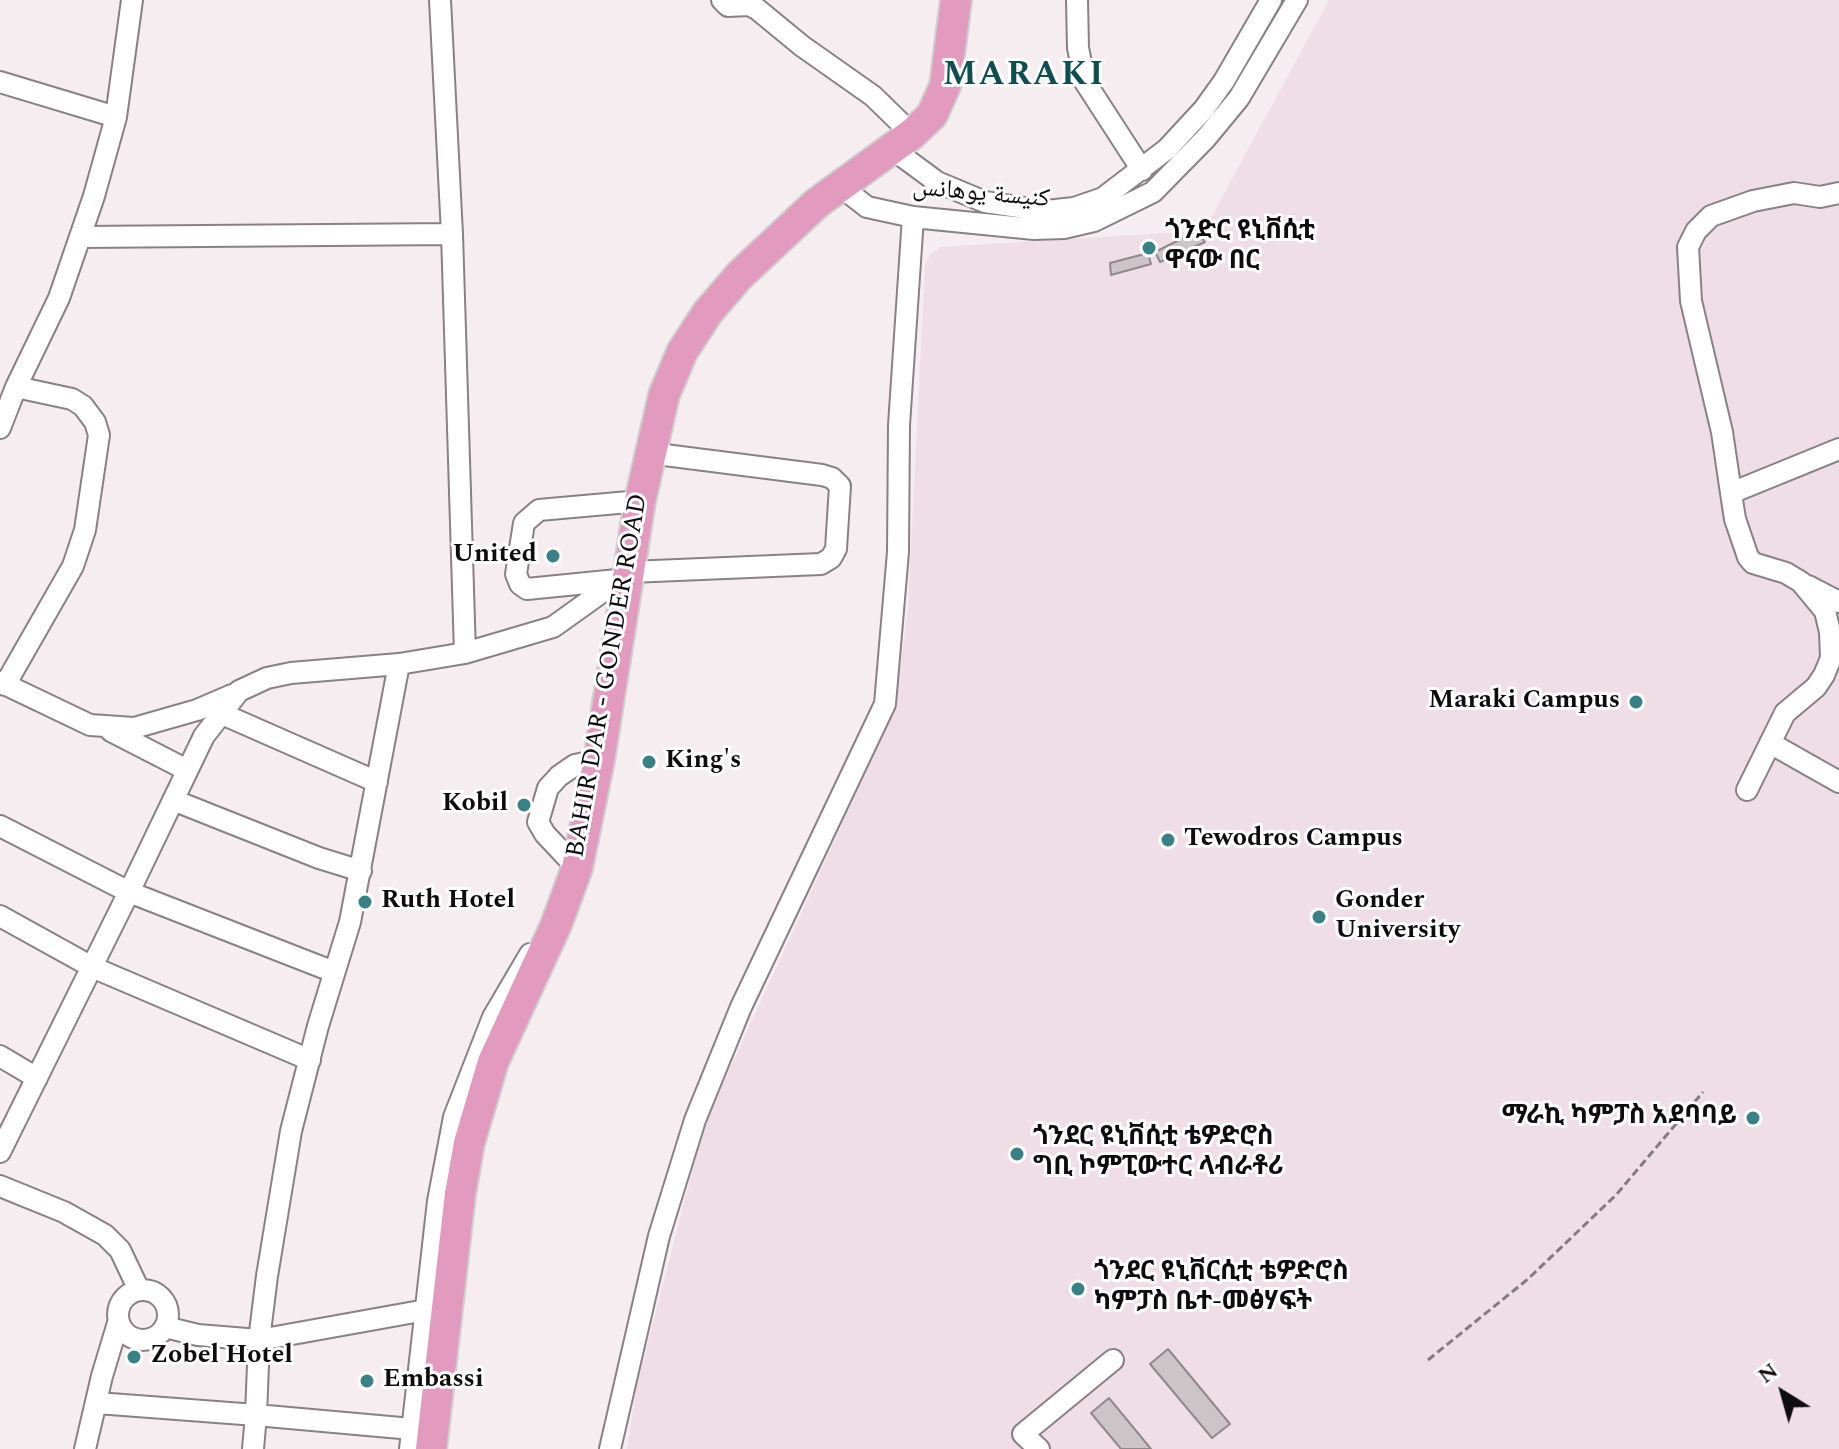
<!DOCTYPE html>
<html>
<head>
<meta charset="utf-8">
<style>
	body { margin:0 }
	#map { position:relative; width:1839px; height:1449px; overflow:hidden; background:#f6edf1; font-family:Spectral,serif }
	canvas { display:block }
	.north { position:absolute; left:1743px; top:1353px; width:80px; height:80px; -webkit-text-stroke:6px #fff; paint-order:stroke; rotate:323deg; font-size:22px; font-weight:700; line-height:32px; text-align:center; color:#0f0c0e }
	.north::after { content:''; display:block; margin:auto; width:28px; height:36px; background:#0f0c0e; clip-path:polygon(50% 0,100% 100%,50% 72%,0 100%) }
</style>
</head>
<body>
<div id="map">
<canvas width="1839" height="1449"></canvas>
<div class="north">N</div>
</div>
<script>
const context = document.querySelector('canvas').getContext('2d');
context.lineJoin = 'round';
function paint(path, color) { context.fillStyle = color; context.fill(path, 'evenodd'); }
const shape = rows => new Path2D(rows.map(r => 'M' + r).join(''));
function strokePath(path, color, width, dash) { context.strokeStyle = color; context.lineWidth = width; context.lineCap = dash ? 'butt' : 'round'; context.setLineDash(dash || []); context.stroke(path); }
function write(font, color, halo, rows, align = 'center') {
  context.font = font + ' Spectral,"Noto Naskh Arabic","Noto Sans Ethiopic",serif'; context.lineWidth = 6; context.setLineDash([]); context.textBaseline = 'middle'; context.strokeStyle = halo; context.fillStyle = color; for (const [text, x, y, turn = 0] of rows) {
    context.save(); context.translate(x, y); context.rotate((+turn || 0) * Math.PI / 180); context.textAlign = isNaN(turn) ? turn : align; if (halo) context.strokeText(text, 0, 0); context.fillText(text, 0, 0); context.restore();
  }
}
paint(shape([
	[1329,0,1839,0,1839,1449,627,1449,637,1385,704,1125,895,709,908,608,925,265,930,254,941,247,1197,231,1201,236]
]), '#efdee6');
const building = shape([
	[1197,231,1205,242,1160,262,1155,252,1197,231],
	[1148,253,1151,264,1111,275,1110,263,1148,253],
	[1168,1349,1230,1424,1212,1438,1150,1364,1168,1349],
	[1109,1398,1151,1449,1121,1449,1091,1413,1109,1398]
]);
paint(building, '#cdc4c8');
strokePath(building, '#91888c', 2);
const minor = shape([
	[440,0,452,234,465,653],
	[722,0,728,6,749,5,757,9,802,46,873,96,912,134],
	[1077,0,1078,48,1085,82,1142,170],
	[0,82,116,117],
	[891,148,937,182,985,202,1046,211,1074,208,1103,198,1167,149,1204,109,1224,81,1271,0],
	[840,186,867,207,913,217,1034,229,1064,228,1094,221,1153,192,1206,138,1239,98,1297,0],
	[1839,193,1820,197,1794,193,1753,201,1711,216,1696,231,1688,247,1691,301,1722,432,1731,493,1839,449],
	[80,237,452,234],
	[0,428,16,387,59,298,94,196,116,117,132,0],
	[1731,493,1735,519,1748,557,1753,563,1786,573,1801,582,1825,611,1830,632,1831,658,1824,675,1816,687,1785,713,1747,790],
	[630,572,821,564,831,558,836,549,840,486,832,478,822,475,649,453],
	[617,580,527,589,520,584,516,574,524,523,539,510,640,501],
	[1808,586,1839,602],
	[0,682,90,725,134,728,197,710,232,695],
	[5,685,73,566,85,530,99,435,95,422,83,406,72,399,16,387],
	[220,713,377,782],
	[111,731,187,770],
	[1770,743,1839,782],
	[173,800,319,858,361,871],
	[0,826,129,892,334,972],
	[577,868,545,834,538,822,548,788,559,776,575,765,599,760],
	[0,916,92,967,310,1060],
	[0,1056,37,1078],
	[0,1152,129,892,204,736,239,691,267,678,291,673,399,664,465,653,553,627,602,592,629,579],
	[0,1186,64,1212,105,1235,120,1250,139,1290],
	'118 1315a25 25 0 1 1 50 0a25 25 0 1 1-50 0Z',
	[165,1327,198,1335,259,1340,426,1310],
	[97,1403,256,1415,259,1340,267,1276,291,1131,318,1026,350,922,399,664],
	[85,1449,102,1376,118,1323],
	[253,1449,256,1415,412,1429],
	[410,1449,438,1201,454,1117,493,1017,530,954],
	[610,1449,659,1236,695,1120,741,1007,885,704,898,552,899,425,913,217],
	[1039,1449,1023,1434,1113,1360]
]);
const highway = shape([
	[431,1449,460,1194,469,1143,493,1062,556,925,577,868,599,760,640,501,664,395,682,352,708,312,740,275,817,203,912,134,932,115,945,86,956,0]
]);
strokePath(minor, '#8a8185', 24);
strokePath(highway, '#cfcecf', 34);
strokePath(shape([
	[1428,1360,1528,1279,1616,1195,1703,1092]
]), '#827c7f', 3, [8, 4]);
strokePath(minor, '#fff', 20);
strokePath(highway, '#e39abf', 30);
for (const [x, y, r, color] of [
	[1149,248,8,"#388184"],
	[553,556,8,"#388184"],
	[1636,702,8,"#388184"],
	[649,762,8,"#388184"],
	[524,805,8,"#388184"],
	[1168,840,8,"#388184"],
	[365,902,8,"#388184"],
	[1319,917,8,"#388184"],
	[1753,1118,8,"#388184"],
	[1017,1154,8,"#388184"],
	[1078,1289,8,"#388184"],
	[134,1357,8,"#388184"],
	[367,1381,8,"#388184"]
]) { const dot = new Path2D(); dot.arc(x, y, r, 0, 2 * Math.PI); context.fillStyle = color; context.fill(dot); strokePath(dot, '#fff', 3); }
write('26px', '#0f0c0e', '#fff', [
	["كنيسة يوهانس",981,195,5],
	["BAHIR DAR - GONDER ROAD",609,676,-80]
]);
write('bold 26px', '#0f0c0e', '#fff', [
	["ጎንድር ዩኒቨሲቲ",1165,233],
	["ዋናው በር",1165,263],
	["United",537,556,"right"],
	["Maraki Campus",1620,702,"right"],
	["King's",665,762],
	["Kobil",508,805,"right"],
	["Tewodros Campus",1184,840],
	["Ruth Hotel",381,902],
	["Gonder",1335,902],
	["University",1335,932],
	["ማራኪ ካምፓስ አደባባይ",1737,1118,"right"],
	["ጎንደር ዩኒቨሲቲ ቴዎድሮስ",1033,1139],
	["ግቢ ኮምፒውተር ላብራቶሪ",1033,1169],
	["ጎንደር ዩኒቨርሲቲ ቴዎድሮስ",1094,1274],
	["ካምፓስ ቤተ-መፅሃፍት",1094,1304],
	["Zobel Hotel",150,1357],
	["Embassi",383,1381]
], 'left');
context.letterSpacing = '2px';
write('bold 34px', '#104f51', '#fff', [
	["MARAKI",1024,77]
]);
context.letterSpacing = '0px';
</script>
</body>
</html>
